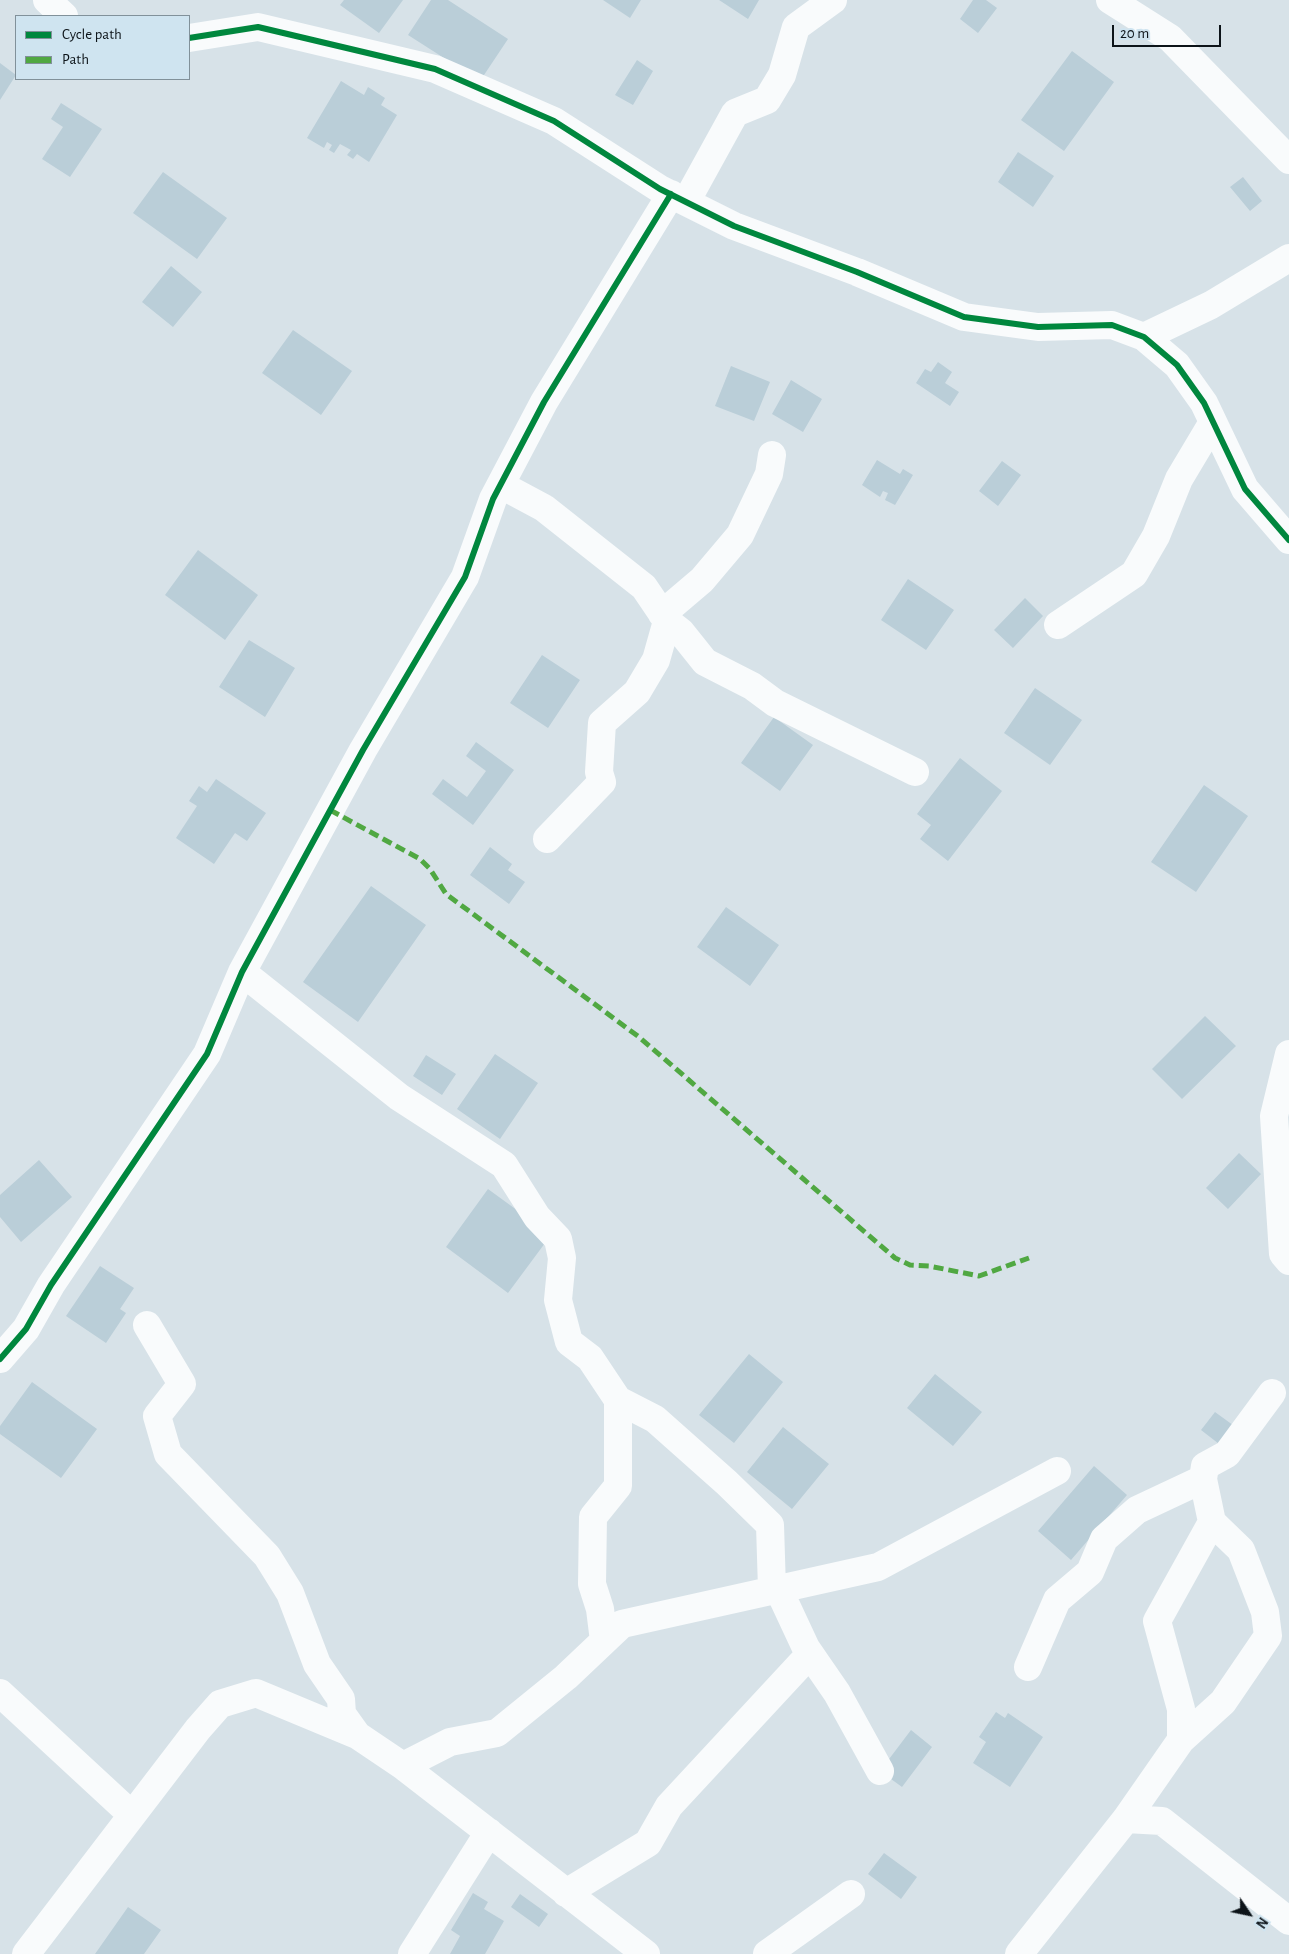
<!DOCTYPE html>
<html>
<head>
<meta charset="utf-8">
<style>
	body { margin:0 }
	#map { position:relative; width:1289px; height:1954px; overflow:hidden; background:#d7e2e8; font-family:"Alegreya Sans",sans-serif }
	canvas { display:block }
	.legend { position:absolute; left:15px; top:15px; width:175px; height:65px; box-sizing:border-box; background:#cfe4f0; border:1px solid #81919a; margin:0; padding:6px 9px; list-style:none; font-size:15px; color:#0d1419 }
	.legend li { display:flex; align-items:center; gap:10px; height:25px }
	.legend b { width:25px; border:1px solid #81919a }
	.north { position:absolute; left:1224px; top:1889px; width:50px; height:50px; -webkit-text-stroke:4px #cfe4f0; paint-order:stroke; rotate:124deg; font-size:14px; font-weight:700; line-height:20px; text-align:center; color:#0d1419 }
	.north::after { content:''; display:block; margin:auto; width:18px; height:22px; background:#0d1419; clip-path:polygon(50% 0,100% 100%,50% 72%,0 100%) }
	.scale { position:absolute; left:1112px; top:25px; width:109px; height:22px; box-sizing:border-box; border:2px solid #0d1419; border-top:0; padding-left:6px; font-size:15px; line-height:18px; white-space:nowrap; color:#0d1419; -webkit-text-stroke:4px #cfe4f0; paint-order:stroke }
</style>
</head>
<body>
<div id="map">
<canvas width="1289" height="1954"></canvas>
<ul class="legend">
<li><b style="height:6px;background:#00873e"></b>Cycle path</li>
<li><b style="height:6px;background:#50a842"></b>Path</li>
</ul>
<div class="north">N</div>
<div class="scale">20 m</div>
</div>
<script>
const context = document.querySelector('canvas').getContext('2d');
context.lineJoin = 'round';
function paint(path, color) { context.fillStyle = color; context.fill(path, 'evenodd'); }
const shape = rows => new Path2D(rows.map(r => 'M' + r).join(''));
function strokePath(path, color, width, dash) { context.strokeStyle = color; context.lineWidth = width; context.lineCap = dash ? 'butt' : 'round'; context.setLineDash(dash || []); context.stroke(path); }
paint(shape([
	[344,0,403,0,379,33,340,5],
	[431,0,448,0,508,39,480,81,408,35],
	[603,0,641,0,630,18],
	[719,0,759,0,748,19],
	[973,0,986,0,997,8,978,33,960,19],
	[1072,51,1114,82,1064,151,1021,120],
	[637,60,653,71,633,105,615,95],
	[0,63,16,75,0,100],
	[341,81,364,95,368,87,385,98,381,105,397,115,369,162,357,154,353,159,347,155,351,150,340,144,334,153,329,150,332,145,327,142,324,148,307,138],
	[61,103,102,129,70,177,42,159,63,127,51,119],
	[1018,152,1054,176,1033,207,998,182],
	[163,172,227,218,197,259,133,213],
	[1243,177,1262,201,1250,211,1230,187],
	[171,266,202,292,173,327,142,302],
	[293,330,352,371,321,415,262,373],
	[938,362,952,372,945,383,959,392,950,406,916,383,925,369,931,372],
	[731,366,770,382,754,421,715,406],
	[791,380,822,399,803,432,772,414],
	[877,460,900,474,903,469,913,475,895,505,885,500,888,493,883,491,880,497,862,485],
	[1002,461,1021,475,998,506,979,491],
	[198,550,258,595,225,640,165,595],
	[908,579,954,610,926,650,881,620],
	[1025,598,1043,616,1013,648,994,630],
	[249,640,295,668,265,717,219,687],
	[542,655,580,680,548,728,510,703],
	[1035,688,1082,720,1050,765,1004,733],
	[774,717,813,745,780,791,741,763],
	[476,742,514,770,473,825,432,794,443,779,467,797,486,771,466,756],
	[960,758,1002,791,948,861,920,839,931,825,917,814],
	[216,779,266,813,247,841,235,833,214,864,176,838,197,806,189,801,199,786,207,792],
	[1204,785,1248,816,1196,892,1151,862],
	[490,847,512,864,508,870,525,882,509,904,470,875],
	[371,886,426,925,358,1022,303,982],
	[726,907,779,945,750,986,697,947],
	[1205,1016,1236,1046,1182,1099,1152,1069],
	[495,1054,538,1083,500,1139,457,1109],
	[426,1055,456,1074,442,1095,413,1076],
	[1239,1153,1261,1174,1228,1209,1206,1188],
	[39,1160,72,1197,21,1242,0,1217,0,1195],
	[488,1189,551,1235,508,1293,446,1247],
	[100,1266,134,1288,120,1309,126,1313,106,1343,66,1316],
	[749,1354,783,1382,734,1443,699,1415],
	[935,1374,982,1412,953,1446,907,1408],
	[32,1382,97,1429,61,1478,0,1434,0,1426],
	[1215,1412,1237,1428,1223,1447,1201,1430],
	[783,1427,829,1464,792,1509,747,1472],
	[1094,1466,1127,1495,1071,1560,1038,1531],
	[996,1712,1005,1718,1008,1713,1043,1737,1010,1787,973,1763,986,1742,979,1737],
	[911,1730,932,1747,902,1787,880,1771],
	[884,1853,917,1877,901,1899,868,1874],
	[473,1893,488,1902,484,1909,504,1921,485,1954,450,1954,460,1936,451,1930],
	[520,1894,548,1914,539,1927,511,1907],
	[128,1907,161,1930,144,1954,95,1954]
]), '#baced8');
strokePath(shape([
	[47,0,64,16],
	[1110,0,1170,38,1289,160],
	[189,38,258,27,435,69,554,121,660,189,734,226,857,272,964,317,1038,327,1112,325,1144,337,1177,365,1204,403,1245,489,1289,540],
	[686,202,735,113,767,100,782,75,796,27,833,0],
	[1144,337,1211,305,1289,258],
	[501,485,544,508,644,587,667,621,656,660,637,692,602,723,599,772,602,782,547,839],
	[662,614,702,580,740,535,769,474,772,455],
	[667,621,681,632,705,662,752,686,775,703,915,772],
	[1058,625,1134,574,1156,536,1179,479,1213,422],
	[242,972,399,1097,504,1165,537,1217,558,1239,562,1258,558,1300,569,1342,590,1358,618,1400,655,1419,727,1483,770,1525,772,1589],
	[1289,1054,1274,1116,1283,1254,1289,1261],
	[147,1325,182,1384,157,1416,168,1454,267,1556,290,1593,317,1664,341,1699,342,1714,357,1735],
	[0,1359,26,1329,51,1285,207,1054,242,972,363,750,465,577,493,499,544,402,671,194],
	[778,1588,806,1648,837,1693,880,1771],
	[604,1641,600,1609,592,1584,593,1517,618,1486,618,1400],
	[1028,1667,1057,1600,1090,1572,1104,1539,1137,1510,1203,1479],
	[0,1693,132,1815],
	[1181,1740,1223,1702,1268,1636,1265,1612,1241,1550,1212,1522],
	[403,1766,646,1954],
	[1126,1819,1162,1821,1289,1921],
	[566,1893,648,1843,669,1806,810,1654],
	[26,1954,198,1729,220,1704,256,1693,357,1735,403,1766,450,1742,497,1733,566,1677,622,1624,878,1567,1057,1471],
	[412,1954,489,1832],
	[767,1954,851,1894],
	[1019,1954,1126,1819,1181,1740,1181,1709,1157,1621,1212,1522,1203,1479,1205,1466,1227,1454,1272,1393]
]), '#f9fbfc', 28);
strokePath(shape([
	[330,810,420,859,430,869,446,894,639,1037,895,1258,910,1265,929,1266,979,1276,1029,1258]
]), '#50a842', 5, [10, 5]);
strokePath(shape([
	[189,38,258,27,435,69,554,121,660,189,734,226,857,272,964,317,1038,327,1112,325,1144,337,1177,365,1204,403,1245,489,1289,540],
	[0,1359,26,1329,51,1285,207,1054,242,972,363,750,465,577,493,499,544,402,671,194]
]), '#00873e', 6);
</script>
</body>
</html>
